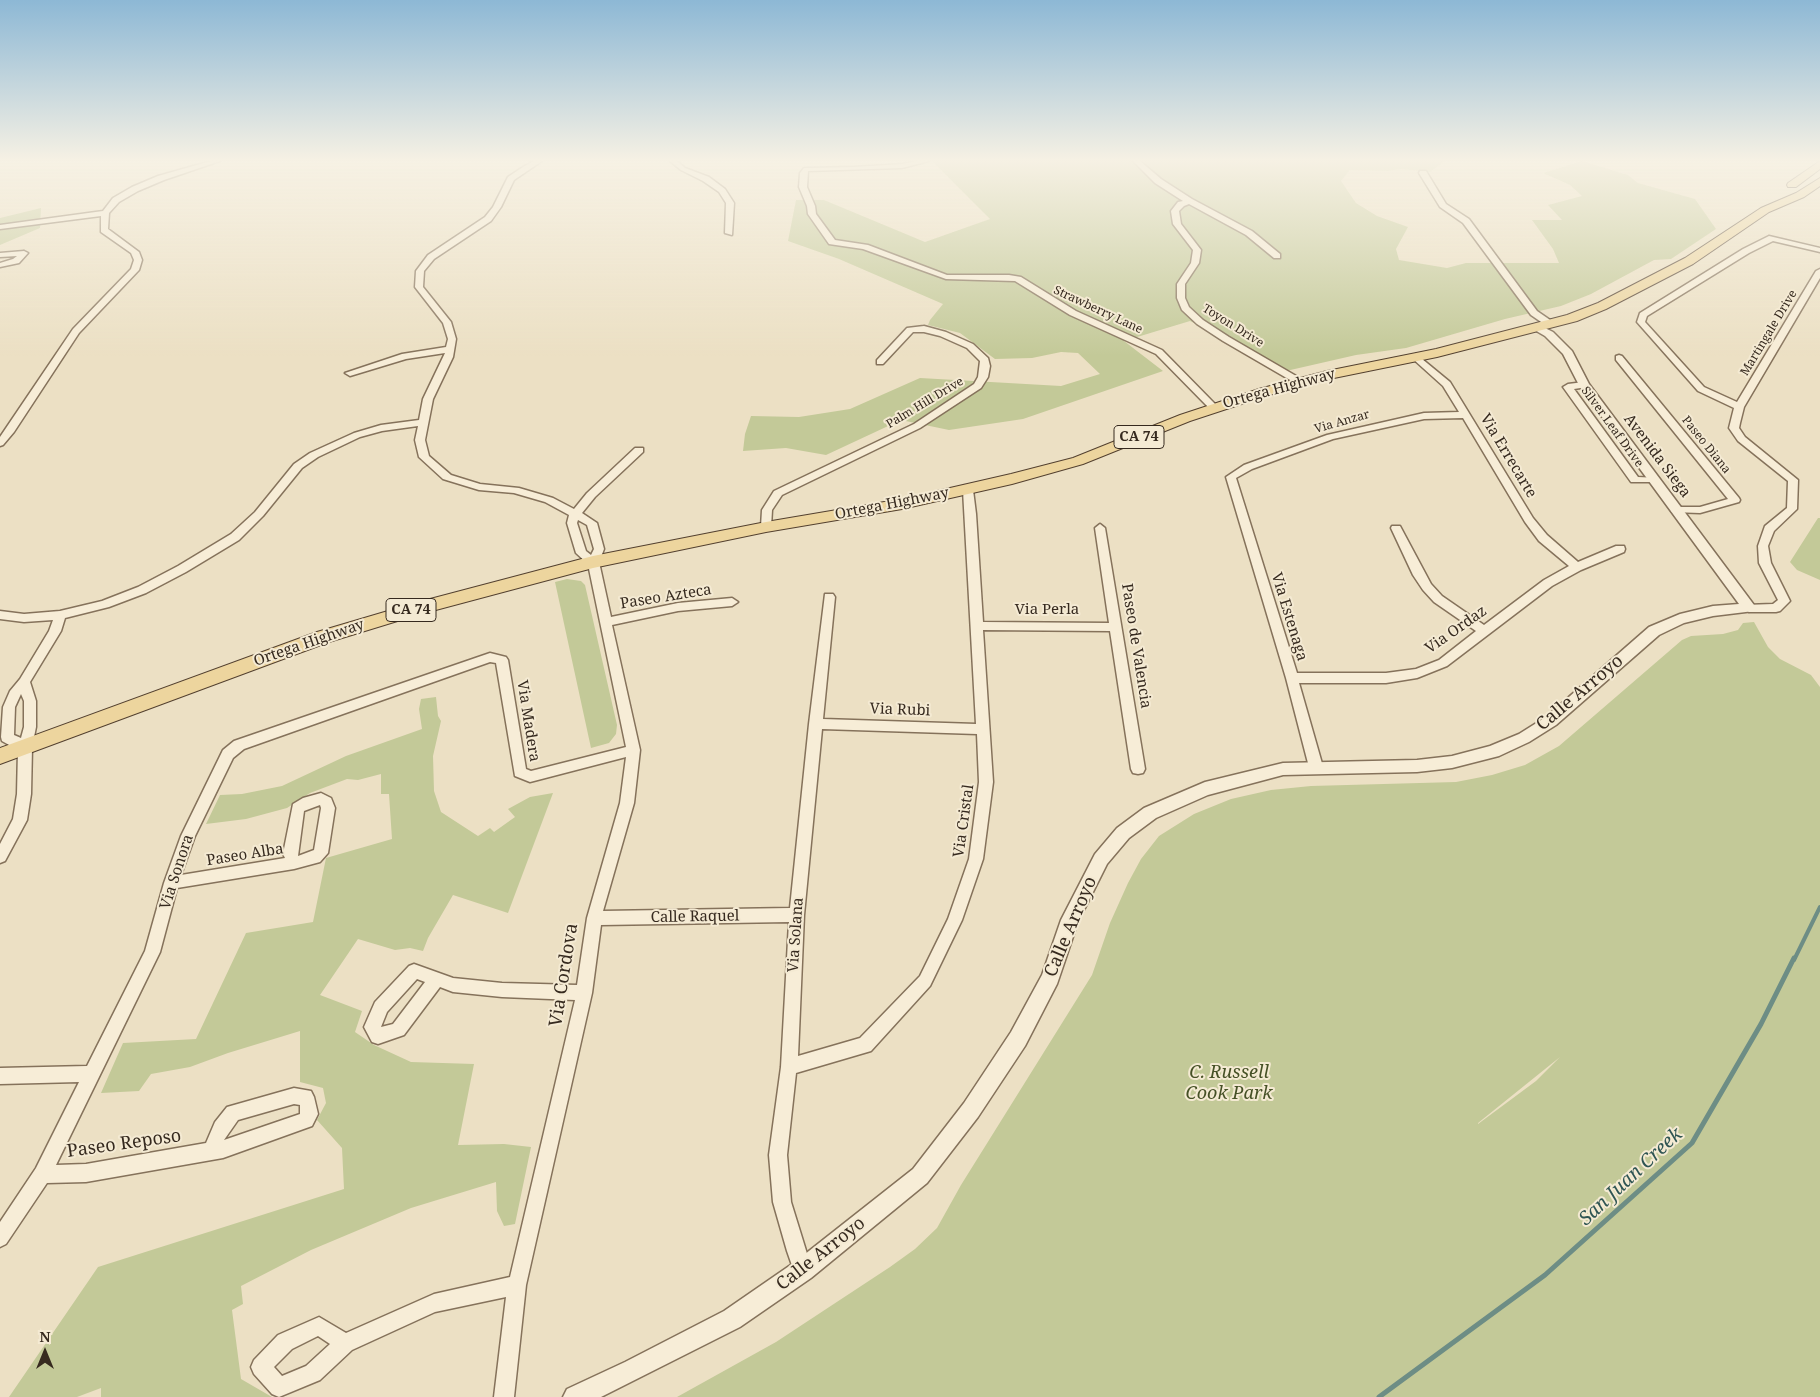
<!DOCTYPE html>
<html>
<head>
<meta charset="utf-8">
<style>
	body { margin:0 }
	#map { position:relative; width:1820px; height:1397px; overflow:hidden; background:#ece0c4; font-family:"Noto Serif",serif }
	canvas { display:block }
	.north { position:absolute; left:20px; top:1327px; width:50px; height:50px; -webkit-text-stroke:4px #f4ead3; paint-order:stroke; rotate:0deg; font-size:14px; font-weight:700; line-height:20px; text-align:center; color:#362a1f }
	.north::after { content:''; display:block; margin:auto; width:18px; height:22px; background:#362a1f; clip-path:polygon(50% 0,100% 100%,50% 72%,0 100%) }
</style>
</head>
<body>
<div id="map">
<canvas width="1820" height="1397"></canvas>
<div class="north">N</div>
</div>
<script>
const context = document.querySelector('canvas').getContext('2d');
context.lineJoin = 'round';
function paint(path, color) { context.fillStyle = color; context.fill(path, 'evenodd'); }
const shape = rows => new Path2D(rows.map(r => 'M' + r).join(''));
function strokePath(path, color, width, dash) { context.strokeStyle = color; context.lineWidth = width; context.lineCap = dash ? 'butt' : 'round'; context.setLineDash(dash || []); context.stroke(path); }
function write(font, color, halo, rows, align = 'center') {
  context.font = font + ' "Noto Serif",serif'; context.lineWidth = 4; context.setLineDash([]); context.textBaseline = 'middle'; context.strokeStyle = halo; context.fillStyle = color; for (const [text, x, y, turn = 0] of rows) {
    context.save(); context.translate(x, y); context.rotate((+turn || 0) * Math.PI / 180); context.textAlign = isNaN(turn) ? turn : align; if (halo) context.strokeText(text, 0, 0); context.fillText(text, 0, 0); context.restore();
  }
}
paint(shape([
	[932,161,1445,161,1430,172,1401,169,1388,171,1350,170,1341,181,1356,203,1377,216,1408,227,1396,249,1399,260,1447,268,1466,263,1559,263,1553,249,1532,220,1562,220,1548,205,1582,196,1570,185,1543,173,1582,161,1628,175,1638,183,1695,199,1716,229,1671,259,1654,260,1591,294,1561,306,1505,319,1406,348,1356,355,1286,371,1190,321,1124,341,1163,371,1023,419,949,430,901,420,826,455,786,448,743,451,745,434,751,416,799,417,850,409,920,378,1061,386,1100,374,1078,353,1061,352,1032,358,995,359,960,333,928,325,930,320,943,304,839,259,788,241,796,200,824,200,925,242,990,219],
	[41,208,40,228,0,245,0,218],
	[1818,518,1820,518,1820,580,1797,570,1790,562],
	[567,579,581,581,585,585,617,725,616,734,609,743,591,748,555,582],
	[1754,622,1768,647,1780,659,1811,675,1820,687,1820,1397,677,1397,776,1342,890,1267,915,1249,937,1228,961,1185,1092,975,1110,923,1128,883,1141,859,1159,836,1194,814,1231,799,1271,790,1311,786,1456,782,1492,775,1525,765,1559,746,1682,640,1691,636,1723,634,1738,630,1743,623],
	[1560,1057,1536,1081,1478,1124,1478,1123],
	[436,697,438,716,441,721,433,756,434,791,441,812,478,836,490,828,494,832,515,817,508,809,530,797,553,793,508,913,453,895,428,938,423,951,410,948,395,950,358,939,320,995,362,1011,355,1032,374,1045,411,1062,474,1064,458,1145,504,1144,531,1147,515,1224,504,1226,497,1211,496,1182,411,1208,311,1250,241,1286,243,1304,232,1310,241,1379,272,1397,101,1397,101,1388,77,1397,9,1397,98,1267,344,1189,342,1148,317,1120,326,1103,323,1088,300,1082,300,1031,228,1053,190,1067,151,1074,139,1091,101,1093,123,1043,196,1039,246,933,313,922,326,858,392,839,389,794,381,794,381,774,358,780,347,779,310,793,287,808,246,819,206,824,220,795,242,794,282,786,346,756,422,729,419,709,421,699]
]), '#c3c998');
strokePath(shape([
	[1794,960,1820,907]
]), '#6d8d85', 4);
strokePath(shape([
	[1379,1397,1545,1275,1692,1143,1761,1024,1794,958]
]), '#6d8d85', 5);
const minor = shape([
	[211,161,220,161,164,180,138,191,119,202,109,213,108,229,139,252,142,260,139,270,79,333,14,432,3,445,0,446,0,437,73,329,131,269,134,260,131,253,101,232,101,216,0,229,0,225,103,211,113,198,132,187,158,176,211,161],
	[534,161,542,161,514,180,501,207,491,221,434,259,424,271,423,287,451,322,456,339,453,357,433,399,425,440,429,456,451,475,480,484,519,488,553,498,574,509,587,493,635,448,643,448,643,452,595,497,582,513,597,523,604,549,599,562,611,617,678,603,732,598,738,602,732,606,678,611,612,625,640,750,634,803,603,911,790,908,809,724,825,594,833,594,835,597,823,719,976,724,963,490,968,487,973,490,976,514,983,622,1109,623,1095,528,1100,524,1105,528,1145,769,1143,773,1138,774,1133,773,1131,769,1110,631,983,630,993,782,983,859,962,920,930,986,871,1051,796,1073,787,1155,791,1202,812,1270,810,1277,803,1279,796,1277,787,1251,773,1202,769,1155,781,1067,789,922,601,925,592,993,526,1285,514,1397,494,1397,506,1297,435,1312,352,1350,320,1380,279,1397,272,1394,254,1374,251,1367,254,1360,278,1335,319,1317,346,1333,434,1294,510,1277,575,1000,502,997,453,992,440,987,404,1035,378,1044,372,1042,364,1027,375,1002,409,966,414,964,453,978,502,983,577,985,587,918,620,803,626,757,530,782,515,776,496,663,490,662,244,749,233,758,195,836,181,875,285,858,283,854,293,804,303,798,321,793,331,798,335,808,328,853,320,862,294,869,177,888,160,952,56,1165,86,1164,206,1143,215,1122,227,1107,294,1088,311,1091,314,1097,318,1114,312,1126,223,1158,86,1182,47,1183,6,1244,0,1247,0,1222,36,1168,79,1082,0,1084,0,1068,87,1066,145,951,164,883,181,836,223,750,234,741,490,653,506,657,508,660,526,769,531,771,626,747,588,564,576,553,567,523,569,515,545,502,514,493,479,490,443,479,419,457,415,440,418,426,382,431,360,437,318,457,302,468,263,516,239,540,186,572,146,593,109,607,65,618,61,631,30,682,36,701,36,727,32,747,31,794,27,820,5,861,0,863,0,844,13,819,17,794,18,750,2,741,1,737,3,707,10,691,20,679,49,631,53,620,24,622,0,619,0,611,24,614,60,611,102,601,138,587,178,566,231,534,255,512,294,464,310,453,354,433,381,425,419,420,423,399,445,353,406,359,350,376,345,373,402,354,446,347,448,339,443,323,415,287,416,271,428,255,485,217,493,207,508,177,523,167,534,161],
	[578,520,587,525,594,549,591,555,586,551,577,523,578,520],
	[21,694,24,701,24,727,21,738,14,735,15,707,21,694],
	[822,729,977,734,979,782,969,859,948,919,920,976,860,1038,798,1056,804,915,822,729],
	[320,805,321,808,314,850,298,856,304,811,320,805],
	[417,979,425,982,393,1024,381,1027,387,1012,417,979],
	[294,1104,300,1105,300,1114,224,1140,238,1120,294,1104],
	[318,1336,330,1344,306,1366,282,1376,274,1367,292,1349,318,1336],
	[670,161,677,161,685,168,709,177,725,189,734,203,732,235,725,233,726,203,719,192,703,181,681,170,670,161],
	[918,161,929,161,902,168,808,171,807,187,815,206,816,214,835,240,868,245,947,275,1009,275,1021,277,1076,311,1162,350,1216,405,1216,409,1210,409,1156,354,1070,315,1015,281,946,279,863,249,829,244,808,214,807,206,799,187,800,173,804,168,854,167,902,164,918,161],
	[1133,161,1140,161,1161,179,1192,199,1252,231,1280,254,1280,258,1274,258,1246,235,1189,204,1184,206,1179,211,1181,224,1201,250,1199,263,1185,284,1185,298,1189,307,1203,320,1229,337,1303,380,1303,384,1297,384,1223,341,1197,324,1182,310,1177,298,1177,284,1191,263,1193,250,1173,224,1171,211,1178,202,1183,201,1155,183,1133,161],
	[1420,171,1426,171,1446,204,1469,219,1537,311,1553,322,1553,326,1547,326,1531,315,1463,223,1440,207,1419,173,1420,171],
	[1769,236,1820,248,1820,252,1773,241,1749,253,1647,316,1645,322,1704,387,1737,402,1816,271,1820,269,1820,278,1744,407,1740,423,1739,428,1745,437,1798,480,1797,509,1774,531,1768,546,1771,563,1790,601,1780,611,1776,612,1749,612,1743,608,1745,605,1773,604,1778,600,1759,563,1758,546,1765,526,1787,508,1788,481,1738,441,1729,428,1734,408,1698,391,1637,322,1640,313,1743,249,1769,236],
	[24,251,28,253,19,263,0,267,0,263,13,259,17,256,0,257,0,253,24,251],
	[924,326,946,332,973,344,988,358,990,366,988,377,981,388,920,428,782,495,772,510,771,527,770,529,762,529,761,527,762,510,774,491,914,424,974,384,978,377,980,361,967,348,940,336,924,332,913,332,883,364,877,364,877,360,907,328,924,326],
	[1416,354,1450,382,1533,518,1547,535,1578,562,1616,546,1624,546,1625,549,1624,552,1581,570,1552,586,1447,666,1417,678,1386,683,1299,683,1323,767,1321,771,1316,772,1311,771,1309,767,1286,678,1226,477,1244,465,1327,435,1424,413,1459,412,1443,386,1413,359,1412,357,1416,354],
	[1463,418,1525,522,1539,541,1569,566,1544,580,1484,625,1442,596,1431,584,1400,526,1392,526,1391,528,1413,575,1423,590,1434,602,1476,631,1439,660,1416,669,1386,673,1297,673,1236,478,1252,469,1333,439,1424,419,1463,418],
	[1619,355,1622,356,1739,498,1740,500,1739,502,1700,513,1672,512,1671,510,1676,507,1700,507,1728,499,1616,360,1616,356,1619,355],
	[1584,382,1587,383,1587,387,1574,389,1638,477,1658,478,1659,480,1658,482,1631,482,1563,387,1568,384,1584,382]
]);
const tertiary = shape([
	[1537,324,1553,332,1572,351,1589,384,1754,605,1756,608,1754,611,1713,616,1684,623,1659,635,1556,725,1529,742,1499,756,1452,768,1417,772,1283,775,1208,795,1156,818,1129,838,1107,864,1078,922,1057,984,1025,1046,978,1117,927,1183,811,1278,740,1327,601,1397,563,1397,567,1389,625,1362,724,1311,795,1262,913,1169,964,1103,1011,1032,1042,975,1061,920,1095,854,1117,828,1144,808,1205,782,1283,763,1417,760,1452,756,1490,746,1519,734,1546,717,1649,627,1680,614,1713,606,1739,604,1580,387,1563,354,1545,336,1533,329,1532,327,1533,325,1537,324]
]);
const primary = shape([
	[1820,161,1820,169,1796,187,1788,187,1787,185,1788,183,1820,161],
	[1820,178,1820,186,1804,197,1769,212,1693,264,1606,309,1577,321,1437,357,1329,379,1269,395,1190,421,1083,464,1012,484,902,509,766,532,593,568,417,615,329,642,0,764,0,748,317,632,415,603,593,556,766,522,902,499,1011,474,1073,458,1180,415,1259,389,1327,371,1436,349,1567,315,1598,303,1685,258,1761,208,1796,193,1820,178]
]);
strokePath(minor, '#85725b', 3);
strokePath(tertiary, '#85725b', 3);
strokePath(primary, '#53402f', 2);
paint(minor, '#f7edd7');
paint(tertiary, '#f7edd7');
paint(primary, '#edd59e');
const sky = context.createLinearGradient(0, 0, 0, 356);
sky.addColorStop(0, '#8db8d5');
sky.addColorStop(0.45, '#f6f1e4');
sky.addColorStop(1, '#f6f1e400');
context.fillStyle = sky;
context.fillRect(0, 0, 1820, 356);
write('12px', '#362a1f', '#f4ead3', [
	["Strawberry Lane",1098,310,25],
	["Toyon Drive",1233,326,32],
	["Martingale Drive",1769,333,-59],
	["Palm Hill Drive",925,403,-31],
	["Via Anzar",1342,422,-16],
	["Silver Leaf Drive",1612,427,54],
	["Paseo Diana",1706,445,51]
]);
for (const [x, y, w] of [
	[1139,437,50],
	[411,610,50]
]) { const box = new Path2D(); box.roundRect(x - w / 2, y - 11.5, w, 23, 4); context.fillStyle = '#f4ead3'; context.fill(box); strokePath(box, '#362a1f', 1); }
write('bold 14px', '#362a1f', null, [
	["CA 74",1139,437],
	["CA 74",411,610]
]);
write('15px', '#362a1f', '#f4ead3', [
	["Ortega Highway",1279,389,-15],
	["Via Errecarte",1508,456,59],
	["Avenida Siega",1657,456,53],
	["Ortega Highway",892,504,-11],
	["Paseo Azteca",666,597,-9],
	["Via Perla",1047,610],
	["Via Estenaga",1289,617,73],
	["Via Ordaz",1456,630,-35],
	["Ortega Highway",309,643,-19],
	["Paseo de Valencia",1136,646,81],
	["Via Rubi",900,710,2],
	["Via Madera",528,721,81],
	["Via Cristal",964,821,-82],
	["Paseo Alba",245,855,-9],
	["Via Sonora",177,872,-72],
	["Calle Raquel",695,917,-1],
	["Via Solana",796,935,-86]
]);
write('18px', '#362a1f', '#f4ead3', [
	["Calle Arroyo",1580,693,-40],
	["Calle Arroyo",1071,927,-67],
	["Via Cordova",564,975,-81],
	["Paseo Reposo",124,1144,-8],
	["Calle Arroyo",821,1254,-38]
]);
write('italic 18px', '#465126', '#f4ead3', [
	["C. Russell",1229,1073],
	["Cook Park",1229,1094]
]);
write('italic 19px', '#2f5553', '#f4ead3', [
	["San Juan Creek",1631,1177,-43]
]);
</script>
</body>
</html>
